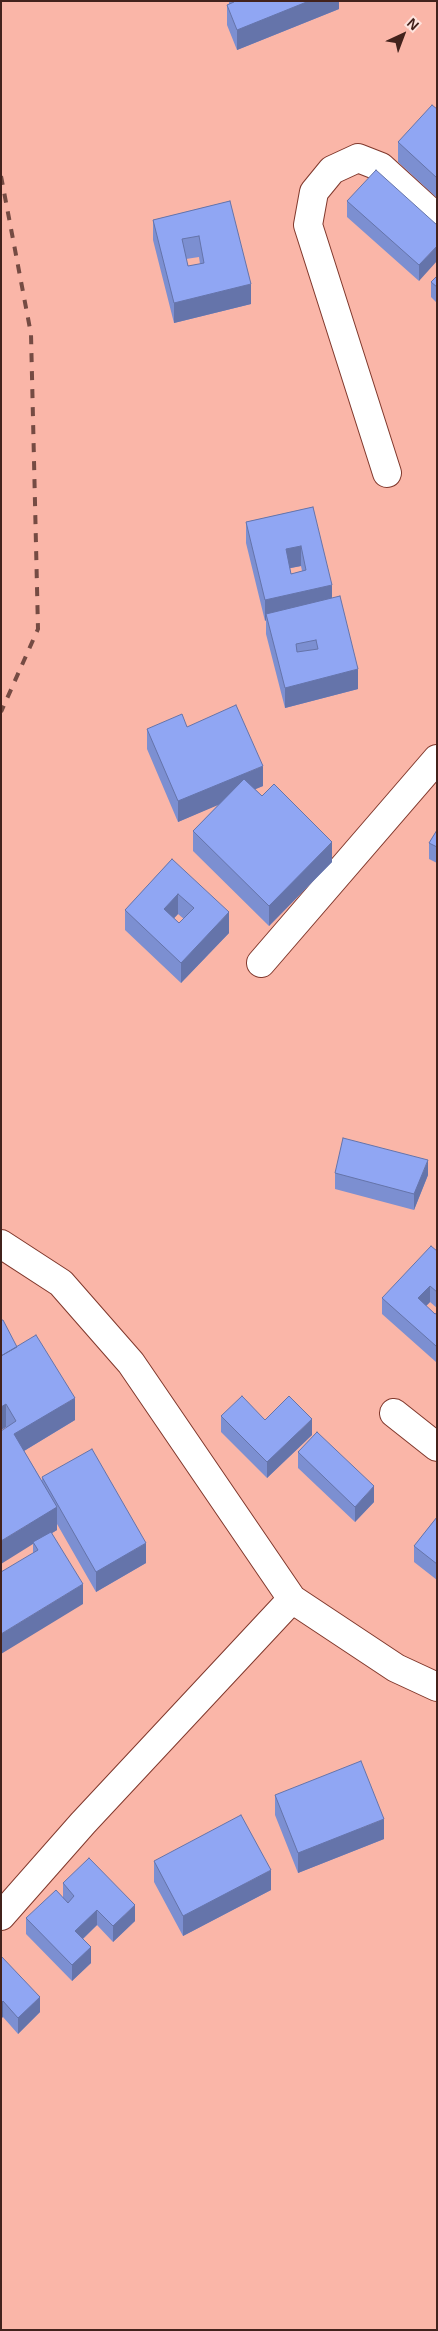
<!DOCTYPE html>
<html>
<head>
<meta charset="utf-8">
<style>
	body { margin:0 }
	#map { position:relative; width:438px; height:2331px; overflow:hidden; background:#fab6a8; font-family:Arial,sans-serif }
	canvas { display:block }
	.frame { position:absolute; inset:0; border:2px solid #42221c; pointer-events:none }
	.north { position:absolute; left:378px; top:10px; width:50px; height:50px; -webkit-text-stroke:4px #fee3dd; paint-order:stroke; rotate:43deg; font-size:14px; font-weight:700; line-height:20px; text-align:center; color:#42221c }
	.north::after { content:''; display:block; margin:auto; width:18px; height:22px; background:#42221c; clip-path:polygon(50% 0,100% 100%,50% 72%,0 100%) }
</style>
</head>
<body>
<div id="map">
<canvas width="438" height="2331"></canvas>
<div class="frame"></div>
<div class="north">N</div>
</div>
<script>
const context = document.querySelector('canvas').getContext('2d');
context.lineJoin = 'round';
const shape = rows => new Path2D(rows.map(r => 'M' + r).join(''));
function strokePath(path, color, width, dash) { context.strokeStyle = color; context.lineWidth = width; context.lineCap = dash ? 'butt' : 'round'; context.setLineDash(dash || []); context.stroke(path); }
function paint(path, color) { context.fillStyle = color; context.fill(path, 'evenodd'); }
const minor = shape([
	[387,473,308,225,314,192,332,170,358,158,381,167,437,218],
	[261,963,437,759],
	[1,1244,61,1283,131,1363,292,1599,396,1668,437,1687],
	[394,1413,437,1447],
	[1,1916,83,1823,292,1599]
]);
strokePath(minor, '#80382c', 30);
strokePath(minor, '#fff', 28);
strokePath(shape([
	[1,176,31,334,38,629,1,712]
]), '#754b43', 4, [9, 9]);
paint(shape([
	[229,1,339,1,339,9,237,50,227,25,227,5,229,4],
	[437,109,437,198,398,162,398,142],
	[230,201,251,304,174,323,153,240,153,220],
	[199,257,200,264,188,266,186,259],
	[347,201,437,225,419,281,347,217],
	[437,276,437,303,431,297,431,282],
	[313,507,332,598,358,689,285,708,266,634,266,620,265,621,246,543,246,522],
	[301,566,302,571,291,574,290,568],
	[187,727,263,786,255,789,332,862,269,926,193,851,193,831,219,804,178,822,147,749,147,729],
	[437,830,437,863,429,859,429,843],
	[172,859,229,933,181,983,125,930,125,910],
	[178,914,184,919,179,923,174,918],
	[335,1173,428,1175,414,1210,335,1189],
	[437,1251,437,1308,430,1302,426,1306,435,1314,437,1313,437,1361,436,1362,382,1314,382,1298],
	[1,1320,17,1347,75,1420,24,1451,42,1481,42,1477,146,1563,96,1592,57,1524,57,1530,52,1533,83,1604,33,1553,33,1544,6,1427,1,1430],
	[221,1416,265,1420,312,1435,267,1478,221,1432],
	[298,1452,374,1502,355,1522,298,1468],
	[437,1517,437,1580,414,1562,414,1546],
	[275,1795,384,1839,298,1873,275,1815],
	[154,1861,271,1890,183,1936,154,1882],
	[63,1883,135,1921,113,1942,97,1925,83,1939,91,1963,72,1981,26,1934,26,1918,63,1897],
	[1,1956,40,2012,18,2034,3,2017]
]), '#7c8fd1');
paint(shape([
	[309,1,339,1,339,9,237,50,237,30],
	[437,246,437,261,419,281,419,265],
	[251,284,251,304,174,323,174,303],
	[301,546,301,566,286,569,286,549],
	[332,585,332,605,266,614,266,620,265,621,265,600],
	[358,669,358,689,285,708,285,688],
	[263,766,263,786,178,822,178,801],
	[332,842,332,862,269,926,269,906],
	[178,894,178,914,164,929,164,909],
	[229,912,229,933,181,983,181,963],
	[428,1160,428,1175,414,1210,414,1194],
	[430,1286,430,1302,418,1314,418,1298],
	[437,1345,437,1361,436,1362,436,1346],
	[75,1398,75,1420,14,1457,14,1434],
	[6,1404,6,1427,1,1430,1,1407],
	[312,1419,312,1435,267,1478,267,1462],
	[374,1486,374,1502,355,1522,355,1507],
	[57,1507,57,1530,34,1544,33,1542,33,1544,1,1564,1,1541],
	[146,1543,146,1563,96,1592,96,1572],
	[83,1584,83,1604,1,1654,1,1634],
	[384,1819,384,1839,298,1873,298,1853],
	[271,1870,271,1890,183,1936,183,1916],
	[135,1905,135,1921,113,1942,113,1926],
	[97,1910,97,1925,75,1946,75,1931],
	[91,1947,91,1963,72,1981,72,1965],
	[40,1997,40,2012,18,2034,18,2018],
	[3,2001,3,2017,1,2019,1,2003]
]), '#6574aa');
const building = shape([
	[234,1,309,1,237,30,227,5,234,2,234,1],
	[432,105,437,109,437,178,398,142,432,105],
	[376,170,437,225,437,246,419,265,347,201,376,170],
	[230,201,251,284,174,303,153,220,230,201],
	[199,236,204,263,188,266,182,239,199,236],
	[437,276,437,287,431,282,437,276],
	[313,507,332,585,265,600,246,522,313,507],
	[301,546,306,570,291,574,286,549,301,546],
	[340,596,358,669,285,688,266,614,340,596],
	[316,640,318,649,297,652,296,644,316,640],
	[236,705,263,766,178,801,147,729,182,714,187,727,236,705],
	[244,779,262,796,274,784,332,842,269,906,193,831,244,779],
	[437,830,437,847,429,843,437,830],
	[172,859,229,912,181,963,125,910,172,859],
	[178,894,194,908,179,923,164,909,178,894],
	[343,1138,428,1160,414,1194,335,1173,343,1138],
	[431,1246,437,1251,437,1292,430,1286,418,1298,435,1314,437,1313,437,1345,436,1346,382,1298,431,1246],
	[1,1320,3,1320,17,1347,1,1356,1,1320],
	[36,1335,75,1398,14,1434,57,1507,1,1541,1,1431,16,1421,6,1404,1,1407,1,1356,36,1335],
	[242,1396,265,1420,289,1396,312,1419,267,1462,221,1416,242,1396],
	[317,1432,374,1486,355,1507,298,1452,317,1432],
	[92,1449,146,1543,96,1572,42,1477,92,1449],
	[437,1517,437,1564,414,1546,437,1517],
	[51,1532,83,1584,1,1634,1,1572,38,1550,33,1542,51,1532],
	[361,1761,384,1819,298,1853,275,1795,361,1761],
	[241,1815,271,1870,183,1916,154,1861,241,1815],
	[89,1858,135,1905,113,1926,97,1910,75,1931,91,1947,72,1965,26,1918,56,1890,68,1903,74,1896,63,1883,89,1858],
	[1,1956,40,1997,18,2018,3,2001,1,2003,1,1956]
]);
paint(building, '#90a6f3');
strokePath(building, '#6574aa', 1);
</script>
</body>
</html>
